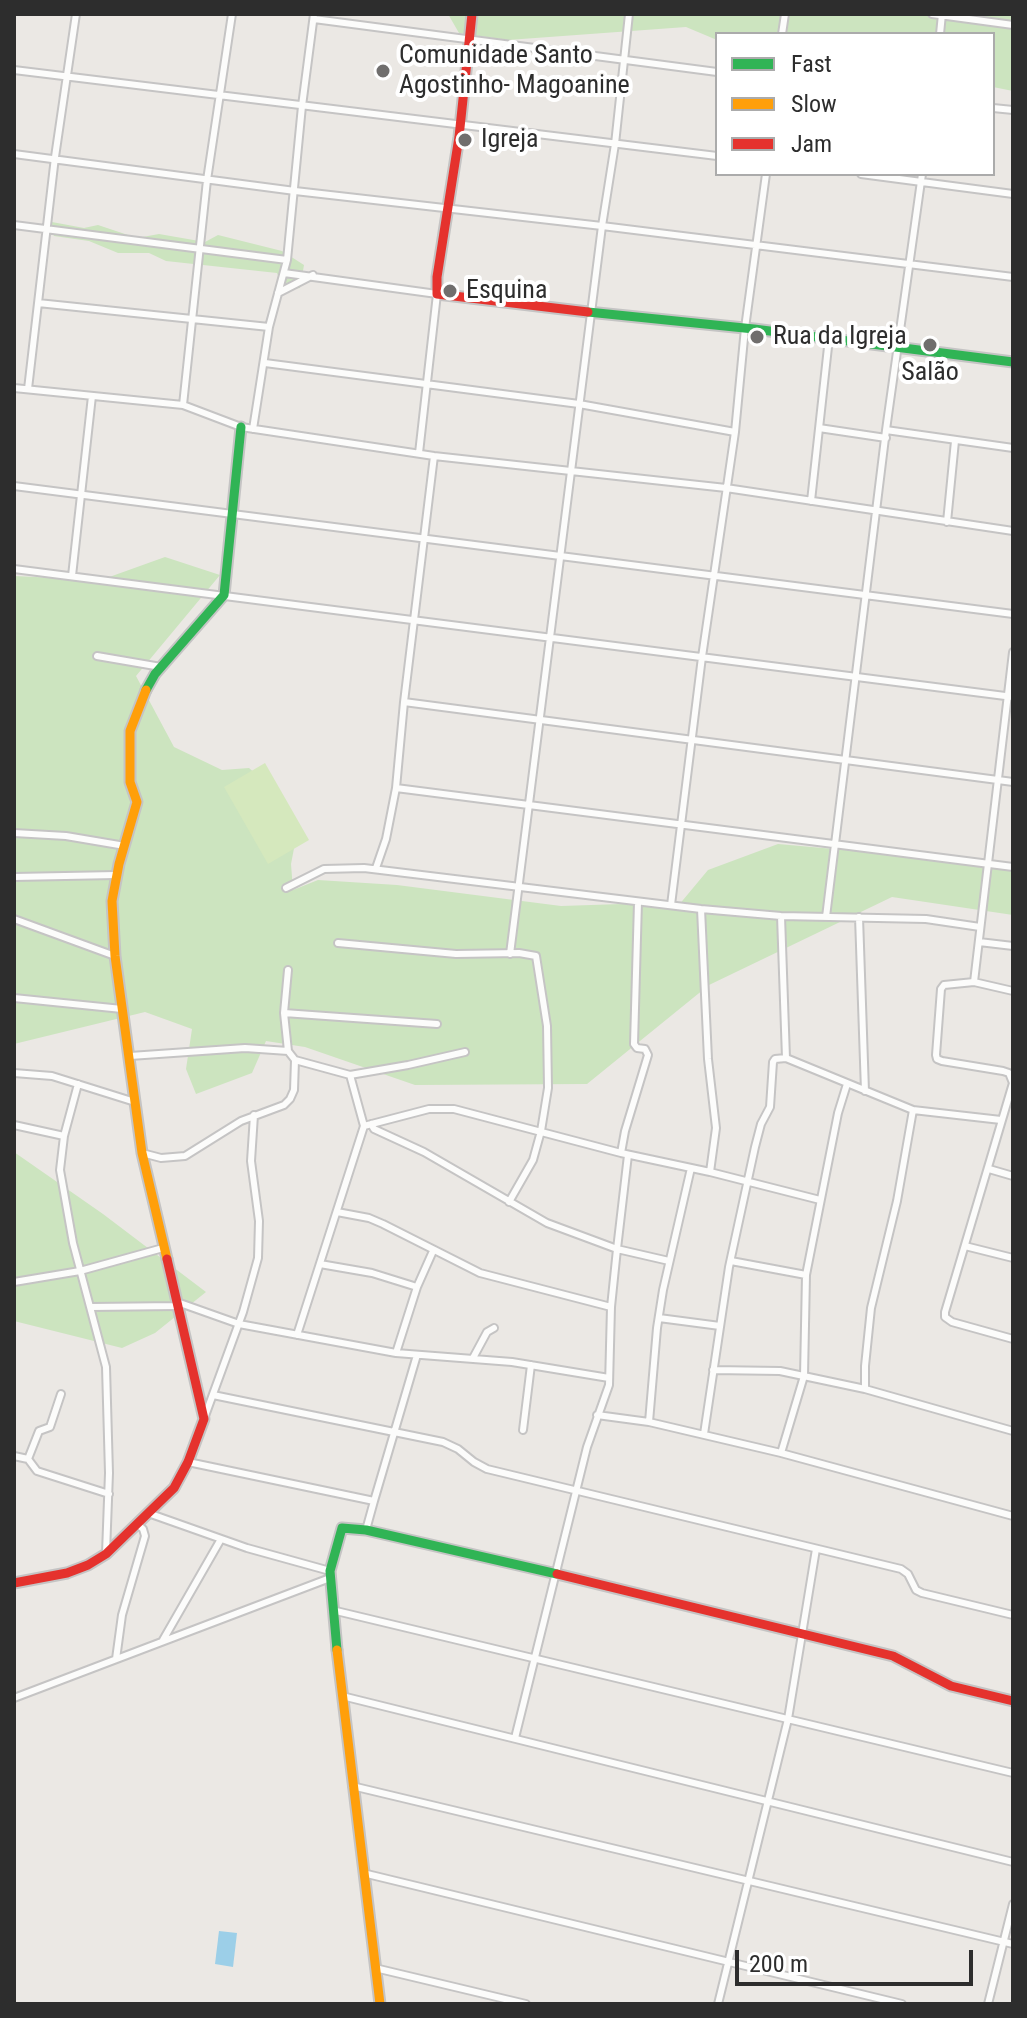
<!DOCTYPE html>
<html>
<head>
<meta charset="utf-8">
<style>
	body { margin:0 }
	#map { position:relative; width:1027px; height:2018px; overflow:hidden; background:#ebe8e4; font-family:"Roboto Condensed",sans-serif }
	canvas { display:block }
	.frame { position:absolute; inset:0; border:16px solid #2d2d2d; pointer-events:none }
	.legend { position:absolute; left:715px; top:32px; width:280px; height:144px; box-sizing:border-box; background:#fff; border:2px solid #ababab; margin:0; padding:10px 14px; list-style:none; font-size:24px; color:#2d2d2d }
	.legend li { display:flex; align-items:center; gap:16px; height:40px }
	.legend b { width:40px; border:2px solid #ababab }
	.scale { position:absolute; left:735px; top:1950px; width:238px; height:36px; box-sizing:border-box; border:4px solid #2d2d2d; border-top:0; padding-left:10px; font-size:24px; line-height:28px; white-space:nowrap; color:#2d2d2d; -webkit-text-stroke:6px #fff; paint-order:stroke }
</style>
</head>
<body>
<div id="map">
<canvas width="1027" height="2018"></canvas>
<div class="frame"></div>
<ul class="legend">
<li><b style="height:10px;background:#30b455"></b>Fast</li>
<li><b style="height:10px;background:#ff9f0a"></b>Slow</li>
<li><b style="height:10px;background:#e5322d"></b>Jam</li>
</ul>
<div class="scale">200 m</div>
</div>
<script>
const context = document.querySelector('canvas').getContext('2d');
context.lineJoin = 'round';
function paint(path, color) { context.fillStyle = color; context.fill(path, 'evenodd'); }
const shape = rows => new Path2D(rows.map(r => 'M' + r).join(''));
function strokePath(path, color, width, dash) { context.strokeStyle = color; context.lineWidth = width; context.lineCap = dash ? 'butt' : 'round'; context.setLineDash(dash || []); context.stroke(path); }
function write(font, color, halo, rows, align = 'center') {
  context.font = font + ' "Roboto Condensed",sans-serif'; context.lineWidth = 8; context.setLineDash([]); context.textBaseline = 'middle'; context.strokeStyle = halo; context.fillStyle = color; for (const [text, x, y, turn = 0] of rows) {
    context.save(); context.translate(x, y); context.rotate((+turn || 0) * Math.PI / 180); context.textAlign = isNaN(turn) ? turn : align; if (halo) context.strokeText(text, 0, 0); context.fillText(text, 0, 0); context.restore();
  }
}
paint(shape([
	[448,14,1013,14,1013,91,993,87,993,34,717,34,717,40,686,27,508,40,459,33],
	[52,222,84,228,98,225,137,238,159,234,205,242,218,235,282,251,304,265,300,288,283,290,277,273,166,261,149,253,118,253,89,241,54,236,48,225],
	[165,557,220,575,136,676,174,747,222,770,249,768,286,800,297,833,291,864,293,890,318,880,397,885,561,906,652,903,678,906,708,870,778,844,1013,865,1013,915,892,897,709,985,587,1084,415,1085,305,1047,266,1041,252,1073,196,1094,186,1069,192,1029,145,1012,14,1044,14,576,101,580],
	[14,1152,103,1214,206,1292,155,1333,122,1348,14,1321]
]), '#cce4bf');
paint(shape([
	[265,763,309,840,268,864,224,787]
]), '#d5e8bd');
paint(shape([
	[219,1931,237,1933,233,1967,215,1964]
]), '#9ccfe8');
const street = shape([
	[932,14,1013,25],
	[314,19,717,72],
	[782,34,785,14],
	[940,34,942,14],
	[14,70,717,156],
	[993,108,1013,110],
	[14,154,295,191,602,226,1013,277],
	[861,174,1013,194],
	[14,225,287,260],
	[284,273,437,294,419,453],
	[278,293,313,275],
	[38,303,269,327],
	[265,363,579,404,735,432],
	[14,388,183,405,241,427,434,456,726,488,1013,531],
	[28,389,55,157,76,14],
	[183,405,207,180,232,14],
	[819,428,886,438],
	[253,429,269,327,287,260,302,106,314,14],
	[886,430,1013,448],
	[14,486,1013,614],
	[811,501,829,338],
	[947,522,955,441],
	[14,569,1013,697],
	[72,576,92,396],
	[97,656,161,667],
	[404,702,1013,782],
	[396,788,1013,867],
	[14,833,66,836,125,846],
	[376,868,386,839,396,788,404,702,434,456],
	[14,877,116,875],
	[286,888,324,869,364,868,701,909,781,916,926,919,980,927],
	[671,905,702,657,735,432,745,328,766,174],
	[781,916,786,1058,913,1110,1001,1120],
	[826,917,886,430,922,174],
	[859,917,865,1091],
	[14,919,115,956],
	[979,942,1013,946],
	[338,943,456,954,519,953,536,956,547,1026,548,1088,541,1131,533,1160,509,1202],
	[510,954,602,226,615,144,629,14],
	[288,970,284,1013,288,1051,295,1060,350,1075,364,1126,297,1335],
	[974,982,1013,652],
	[1013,991,974,982,944,985,941,989,936,1055,937,1059,942,1061,1003,1071,1009,1073,1013,1083],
	[14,998,122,1009],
	[284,1013,437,1024],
	[130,1056,245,1048,288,1051],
	[14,1073,52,1076,135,1102],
	[350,1075,408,1065,465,1052],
	[1013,1083,945,1312,945,1317,952,1322,1013,1339],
	[78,1084,64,1136,60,1170,73,1243,106,1367,109,1473,106,1553],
	[371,1124,374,1129,424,1152,547,1223,617,1249,628,1155],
	[14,1125,64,1136],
	[364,1126,429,1109,454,1109,621,1153,710,1172,716,1128,708,1059,701,909],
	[142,1153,161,1158,185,1156,241,1121,284,1105,290,1099,294,1090,295,1060],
	[621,1153,625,1131,648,1055,645,1049,637,1048,634,1044,638,902],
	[989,1169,1013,1176],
	[710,1172,820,1200],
	[337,1212,369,1218,383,1224,480,1273,611,1307],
	[965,1246,1013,1258],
	[731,1261,806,1275],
	[320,1264,372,1273,417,1287,433,1251],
	[14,1282,80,1271,163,1248],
	[177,1302,239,1324,396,1353,512,1362,609,1378],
	[91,1307,177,1306],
	[659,1318,720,1326],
	[396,1353,417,1287],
	[473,1358,487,1332,494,1328],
	[713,1370,780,1371,865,1389,1013,1431],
	[865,1389,865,1366,871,1308,897,1201,913,1110],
	[213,1395,443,1442,458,1449,474,1462,487,1469,901,1569,908,1574,916,1590,922,1593,1013,1615],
	[597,1415,649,1422,781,1453,1013,1516],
	[205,1416,243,1312,258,1258,259,1221,251,1161,254,1115],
	[649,1422,657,1328,663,1290,691,1168],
	[523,1430,531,1365],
	[704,1434,729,1267,755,1147,761,1124,770,1107,773,1062,775,1059,786,1058],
	[781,1453,804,1376,806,1275,838,1113,847,1084],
	[14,1456,28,1459,37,1471,109,1494],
	[28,1459,39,1431,50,1427,61,1394],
	[188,1462,374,1501,417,1355],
	[148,1513,247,1548,330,1571],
	[366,1530,374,1501],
	[332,1610,1013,1773],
	[163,1640,221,1539],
	[116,1659,122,1615,145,1536,143,1529,137,1524],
	[342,1696,1013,1862],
	[14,1698,330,1578],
	[515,1738,587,1447,609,1385,611,1307,617,1249,669,1261],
	[352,1786,1013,1944],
	[363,1873,902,2004],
	[375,1968,526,2004],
	[718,2004,788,1719,816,1549],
	[988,2004,1013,1904]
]);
const fast = shape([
	[588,312,754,329,1013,362],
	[146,690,155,674,224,595,241,427],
	[337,1650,330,1571,342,1528,366,1530,557,1574]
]);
const slow = shape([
	[146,690,130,731,130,782,137,802,119,864,112,901,115,956,142,1153,167,1259],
	[337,1650,380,2004]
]);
const jam = shape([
	[472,14,459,137,437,277,437,294,588,312],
	[557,1574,893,1656,951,1686,1013,1701],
	[14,1583,67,1573,88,1565,106,1554,174,1488,188,1462,204,1419,167,1259]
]);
strokePath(street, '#c5c4c4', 10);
strokePath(fast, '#c5c4c4', 13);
strokePath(slow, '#c5c4c4', 13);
strokePath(jam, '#c5c4c4', 13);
strokePath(street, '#fcfcfb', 6);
strokePath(fast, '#30b455', 9);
strokePath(slow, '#ff9f0a', 9);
strokePath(jam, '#e5322d', 9);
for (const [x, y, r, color] of [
	[383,71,8,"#706e6d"],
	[465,140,8,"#706e6d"],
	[450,291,8,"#706e6d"],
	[757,337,8,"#706e6d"],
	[930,345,8,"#706e6d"]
]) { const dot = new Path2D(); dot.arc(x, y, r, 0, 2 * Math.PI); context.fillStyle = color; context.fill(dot); strokePath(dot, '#fff', 3); }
write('26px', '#2d2d2d', '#fff', [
	["Comunidade Santo",399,56],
	["Agostinho- Magoanine",399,86],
	["Igreja",481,140],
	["Esquina",466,291],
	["Rua da Igreja",773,337],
	["Salão",930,373,"center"]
], 'left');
</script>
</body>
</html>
